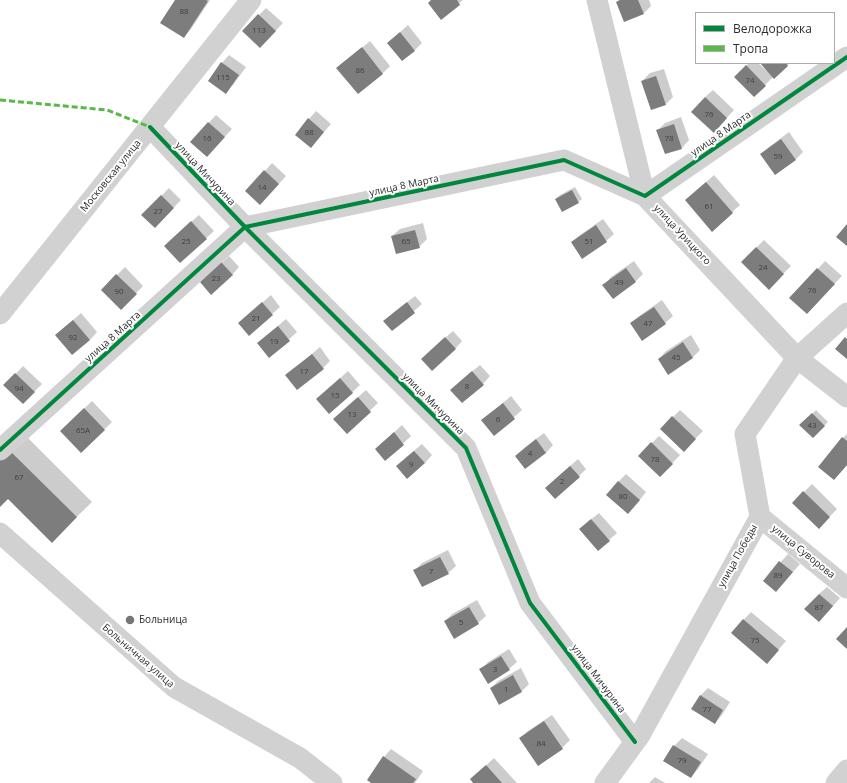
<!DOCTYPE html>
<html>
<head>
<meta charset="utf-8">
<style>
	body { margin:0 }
	#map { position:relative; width:847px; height:783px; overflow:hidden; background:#fff; font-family:"Open Sans",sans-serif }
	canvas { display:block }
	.legend { position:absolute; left:695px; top:12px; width:140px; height:52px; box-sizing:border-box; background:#fff; border:1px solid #ababab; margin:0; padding:5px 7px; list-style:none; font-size:12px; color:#2c2c2c }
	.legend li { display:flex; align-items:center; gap:8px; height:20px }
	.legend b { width:20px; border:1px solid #ababab }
</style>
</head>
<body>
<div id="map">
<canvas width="847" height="783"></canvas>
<ul class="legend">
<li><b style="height:5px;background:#00873e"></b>Велодорожка</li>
<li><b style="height:5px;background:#58b947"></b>Тропа</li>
</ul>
</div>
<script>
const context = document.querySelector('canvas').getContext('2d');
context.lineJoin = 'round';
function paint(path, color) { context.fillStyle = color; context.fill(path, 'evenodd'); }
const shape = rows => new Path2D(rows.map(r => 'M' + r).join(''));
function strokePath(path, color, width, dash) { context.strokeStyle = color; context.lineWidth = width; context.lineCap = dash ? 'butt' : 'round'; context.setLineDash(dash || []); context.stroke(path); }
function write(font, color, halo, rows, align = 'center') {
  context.font = font + ' "Open Sans",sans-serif'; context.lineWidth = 4; context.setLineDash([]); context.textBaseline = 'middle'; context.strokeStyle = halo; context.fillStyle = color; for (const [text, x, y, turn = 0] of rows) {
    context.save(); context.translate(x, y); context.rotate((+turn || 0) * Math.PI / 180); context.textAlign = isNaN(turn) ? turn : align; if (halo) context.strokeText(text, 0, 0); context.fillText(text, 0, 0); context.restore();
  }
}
paint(shape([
	[177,0,210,0,191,29,184,37],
	[432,0,463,0,441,18],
	[619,0,649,0,651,6,644,13,617,2],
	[266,8,283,23,268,39,259,15],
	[408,25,422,43,414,51,388,43],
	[370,41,390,66,382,74,338,68],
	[229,55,246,67,233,85,225,92,222,63],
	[749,63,758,63,767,71,768,70,762,63,790,63,774,77,774,76,754,96,735,77],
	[664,69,673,97,666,104,642,81,650,73],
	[713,90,734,110,721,124,705,97],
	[316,111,331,124,311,147,309,119],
	[216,115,232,129,214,148,191,142],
	[681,117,689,140,682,148,665,153,658,130,665,123],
	[789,132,803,152,796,159,776,174,762,154,769,147],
	[272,163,286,176,268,196,265,171],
	[714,175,740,205,712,230,694,193],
	[575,187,582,199,578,202,556,199,560,195],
	[169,188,181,200,155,227,143,215],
	[199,215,214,231,180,262,173,238],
	[603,219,614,234,606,241,572,242,580,235],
	[423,223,427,239,419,247,392,236,400,229],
	[764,240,791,266,769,288,742,262],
	[229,256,239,267,232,275,201,282],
	[634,261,643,274,636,281,613,298,604,285,611,277],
	[825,261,842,276,814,305,791,298],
	[125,267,143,286,121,309,102,290],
	[271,295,280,307,249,334,247,316],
	[415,296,422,304,392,330,392,314],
	[662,300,673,316,665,323,631,323,639,316],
	[81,313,97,332,90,340,64,328],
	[286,319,297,332,270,357,266,336],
	[453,331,462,341,455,349,429,352],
	[691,335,700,350,693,357,669,374,659,359,666,351],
	[320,347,330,361,323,368,287,375],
	[480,365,490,376,483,384,459,382],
	[23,366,42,384,23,403,5,385],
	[348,371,360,385,330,413,325,392],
	[366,390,378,403,347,432,342,411],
	[511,396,522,410,494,435,483,420],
	[92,401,112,422,81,452,61,431],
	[680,410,703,431,684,450,661,429],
	[816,410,828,422,813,437,801,425],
	[402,425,411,436,386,460,376,449],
	[544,433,553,445,546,453,516,456,524,448],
	[24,434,92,502,52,541,8,498,0,506,0,458],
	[847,434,847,465,834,479,843,438],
	[659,436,680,455,660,476,639,456],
	[422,444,432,455,425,463,405,458],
	[578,459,586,469,579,476,554,480],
	[626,474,646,492,636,505,618,482],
	[812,484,837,509,819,528,793,503],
	[599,513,617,533,609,540,588,522],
	[448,550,456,566,448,573,415,570,422,563],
	[788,554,800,564,776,591,764,581],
	[827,587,840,598,826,614,819,594],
	[477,600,486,616,478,623,445,621,452,614],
	[751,612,786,641,774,655,732,632],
	[509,649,517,662,509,669,481,670,488,662],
	[521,668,529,684,522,691,499,704,491,688,498,681],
	[708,688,730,702,722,715,715,723,700,696],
	[552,715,570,740,562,748,538,764,520,739,528,731],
	[682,738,708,754,698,769,691,777,665,760,674,746],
	[391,749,423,771,415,783,373,783,384,757],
	[494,758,517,783,474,783,479,772],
	[655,777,665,783,649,783]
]), '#0003');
paint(shape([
	[175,0,206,0,208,1,184,38,160,23],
	[431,0,457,0,460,5,441,20,428,3],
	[620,0,638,0,644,14,624,22,616,2],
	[258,14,276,31,260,48,242,31],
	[400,32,415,51,402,61,387,43],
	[362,47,383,74,358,94,336,68],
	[221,62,239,75,226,94,208,81],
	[760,63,786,63,788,66,774,79],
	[746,65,766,86,754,97,734,77],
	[656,76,666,105,651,110,641,81],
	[705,97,727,118,714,133,691,112],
	[308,118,324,132,311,148,295,135],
	[208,122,225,137,207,157,190,142],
	[674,124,682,149,665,154,656,130],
	[781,139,796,160,775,175,760,154],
	[264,170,279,184,260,205,245,191],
	[706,182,733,213,712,232,685,200],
	[572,190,579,203,562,212,555,199],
	[161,195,174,208,155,228,141,215],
	[191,221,207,239,180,263,164,246],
	[847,224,847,246,836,237],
	[596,225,607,242,582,259,571,242],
	[415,230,420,248,396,254,391,236],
	[756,247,784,274,769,290,741,262],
	[221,262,233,275,211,295,200,282],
	[626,268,636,282,613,299,602,285],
	[817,268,835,284,807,314,789,298],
	[116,274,137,294,121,310,101,290],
	[262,302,273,315,249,336,238,323],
	[407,302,415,313,392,331,383,321],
	[654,307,666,324,642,341,630,323],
	[73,320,90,340,72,355,55,335],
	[278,326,290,341,269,358,257,343],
	[445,337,456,349,432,371,421,359],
	[845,337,847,339,847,359,835,349],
	[683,342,693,358,668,375,658,359],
	[312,354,324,369,297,390,285,375],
	[472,371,484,385,462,403,450,390],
	[15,373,35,392,23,404,3,385],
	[340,378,353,393,329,414,316,399],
	[358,397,371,412,347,434,333,419],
	[503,403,515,419,494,436,481,420],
	[84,408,105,430,81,453,60,431],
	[812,413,825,426,813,438,799,425],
	[672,416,696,439,684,452,660,429],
	[394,432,404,445,385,461,375,449],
	[842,437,847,441,847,465,834,480,818,467],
	[536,439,546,453,525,469,515,456],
	[651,442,673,464,660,477,638,456],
	[8,449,77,517,52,543,8,499,0,507,0,457],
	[414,451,425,463,407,479,396,466],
	[570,466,580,477,555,499,545,488],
	[618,481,640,500,628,514,606,495],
	[803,491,830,517,819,529,792,503],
	[591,519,610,541,598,551,579,529],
	[440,557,449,574,422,587,413,570],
	[779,561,793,572,776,592,763,581],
	[819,594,833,606,819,622,804,609],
	[469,607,479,624,454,639,444,621],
	[743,619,779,650,767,664,731,633],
	[847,627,847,649,836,639],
	[501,656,510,670,488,684,479,669],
	[513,675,522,692,499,705,490,688],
	[700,695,723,710,715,724,691,709],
	[544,721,563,749,538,766,519,738],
	[673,745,701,762,691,778,663,761],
	[383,756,416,779,413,783,371,783,367,780],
	[486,765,502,783,473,783,470,779]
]), '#7d7d7d');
strokePath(shape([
	[597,0,645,196,797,358,847,397],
	[150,127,245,227,466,448,530,603,635,742],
	[0,314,251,0],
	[0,450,245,227,564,160,645,196,847,57],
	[760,517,847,588],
	[0,533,174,687,300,758,332,783],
	[605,783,640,735,760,517,745,434,797,358,847,313],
	[836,783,847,770]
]), '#d1d1d1', 21);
strokePath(shape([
	[0,100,107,110,150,127]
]), '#58b947', 3, [6, 3]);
strokePath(shape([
	[150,127,245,227,466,448,530,603,635,742],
	[0,450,245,227,564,160,645,196,847,57]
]), '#00873e', 4);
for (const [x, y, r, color] of [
	[130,620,5,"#767676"]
]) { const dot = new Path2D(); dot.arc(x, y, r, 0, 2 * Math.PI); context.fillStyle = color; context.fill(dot); strokePath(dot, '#fff', 1.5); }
write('8px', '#404040', null, [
	["88",184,12],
	["113",259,31],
	["86",360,71],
	["115",223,78],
	["74",750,81],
	["76",709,115],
	["88",309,133],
	["16",207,139],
	["78",669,139],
	["59",778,157],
	["14",262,188],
	["61",709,207],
	["27",158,212],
	["25",186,242],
	["65",406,242],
	["51",589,242],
	["24",763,268],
	["23",216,279],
	["49",619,283],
	["76",812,291],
	["90",119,292],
	["21",256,319],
	["47",648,324],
	["92",73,338],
	["19",274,342],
	["45",676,358],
	["17",304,372],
	["8",467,387],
	["94",19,389],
	["15",335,396],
	["13",352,415],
	["6",498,420],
	["43",812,426],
	["65А",83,431],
	["4",530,454],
	["78",655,460],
	["9",411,465],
	["67",19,478],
	["2",562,482],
	["80",623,497],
	["7",431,572],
	["89",778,576],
	["87",819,608],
	["5",461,623],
	["75",755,641],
	["3",495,670],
	["1",506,690],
	["77",707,710],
	["84",541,744],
	["79",682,761]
]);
write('10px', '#2c2c2c', '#fff', [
	["улица 8 Марта",721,134,-35],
	["улица Мичурина",205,174,47],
	["Московская улица",111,176,-51],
	["улица 8 Марта",404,186,-12],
	["улица Урицкого",682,235,47],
	["улица 8 Марта",113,337,-42],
	["улица Мичурина",433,404,45],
	["улица Суворова",803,552,39],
	["улица Победы",738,556,-61],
	["Больничная улица",138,656,41],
	["улица Мичурина",598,679,53]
]);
write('10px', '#2c2c2c', '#fff', [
	["Больница",139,620]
], 'left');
</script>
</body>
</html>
